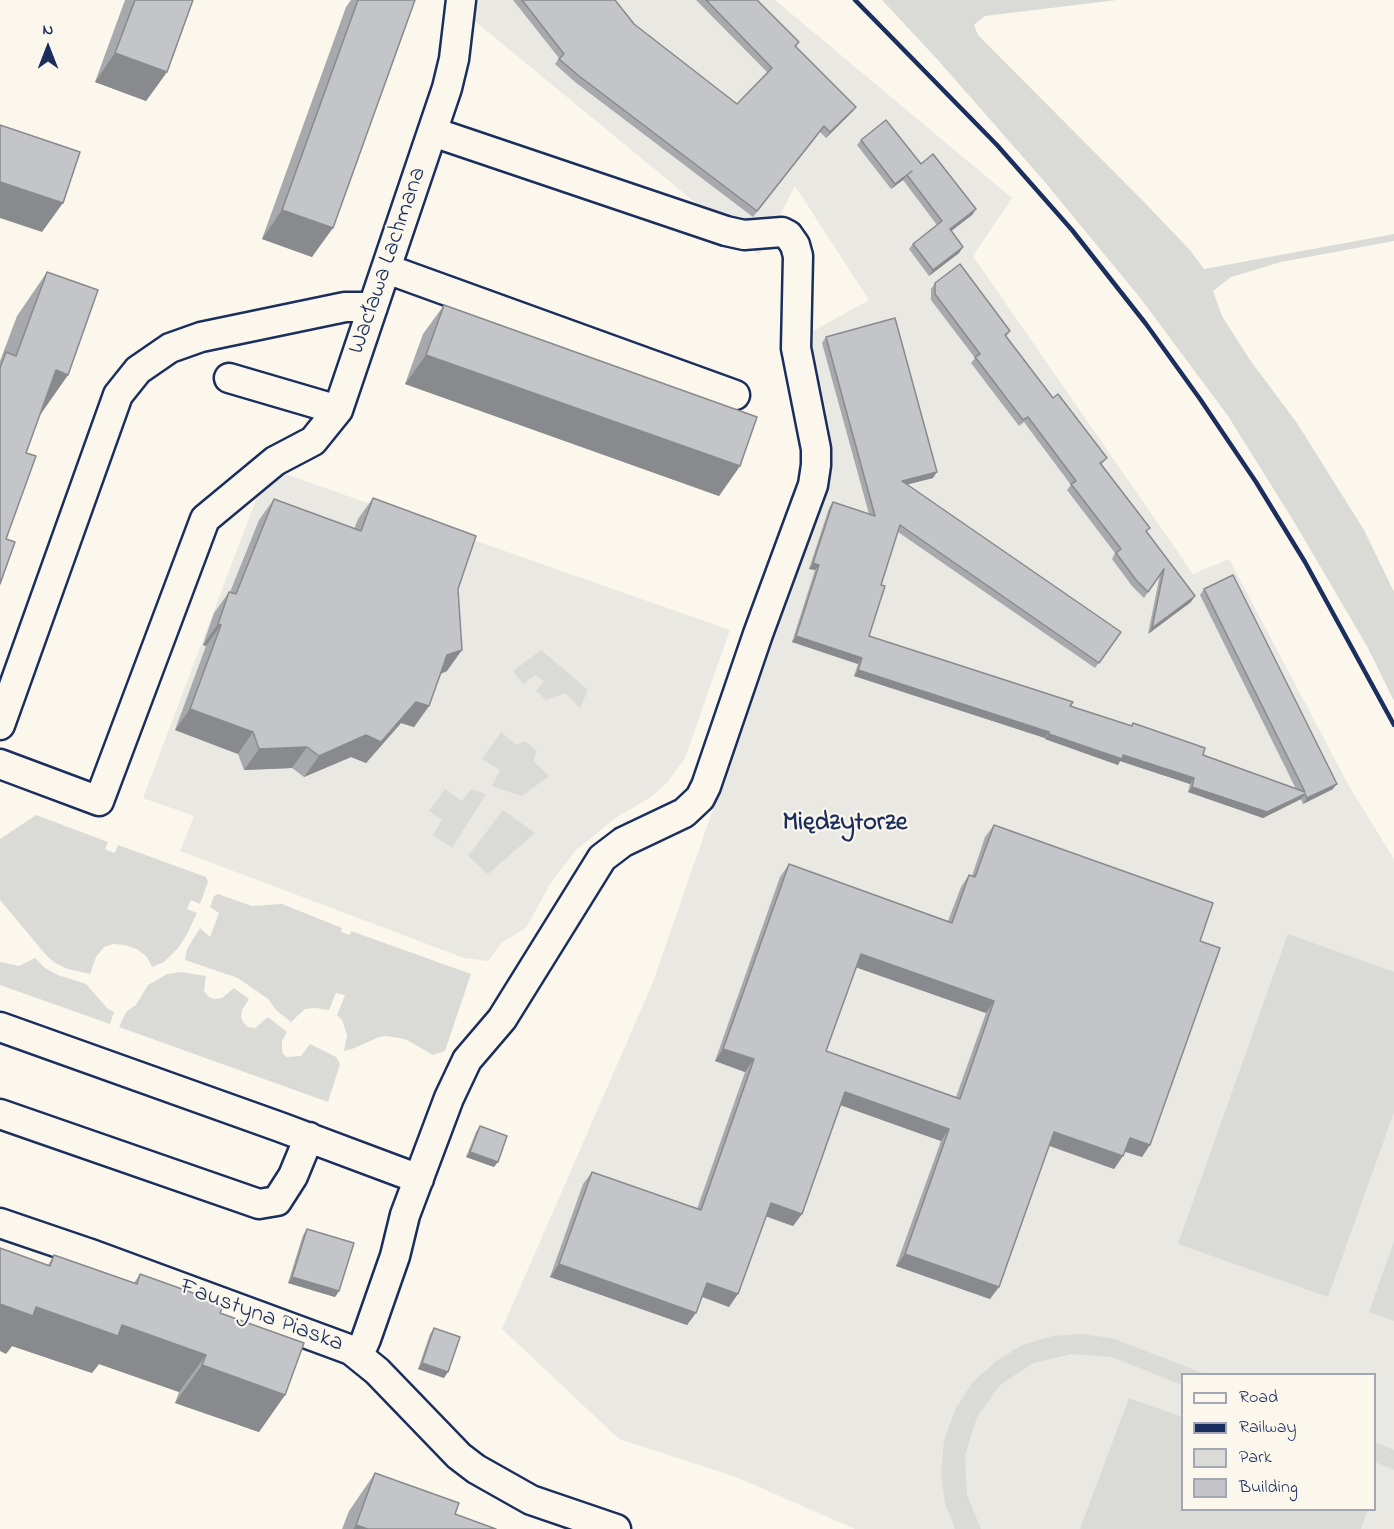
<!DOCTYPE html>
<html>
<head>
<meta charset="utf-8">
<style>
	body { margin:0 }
	#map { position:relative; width:1394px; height:1529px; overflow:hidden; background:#fbf7ec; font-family:"Indie Flower",sans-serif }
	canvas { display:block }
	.legend { position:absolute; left:1181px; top:1373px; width:195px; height:138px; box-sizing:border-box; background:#fbf7ec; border:2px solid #a1a7b3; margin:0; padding:8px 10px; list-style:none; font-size:18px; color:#1b2f5e }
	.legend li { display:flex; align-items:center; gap:12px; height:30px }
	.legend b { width:30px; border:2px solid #a1a7b3 }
	.north { position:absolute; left:18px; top:18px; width:60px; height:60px; -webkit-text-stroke:4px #fbf7ec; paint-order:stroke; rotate:0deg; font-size:16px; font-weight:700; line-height:24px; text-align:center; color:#1b2f5e }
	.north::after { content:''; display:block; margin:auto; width:21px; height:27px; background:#1b2f5e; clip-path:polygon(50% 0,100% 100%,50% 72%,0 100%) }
</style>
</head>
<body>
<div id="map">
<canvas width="1394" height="1529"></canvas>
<ul class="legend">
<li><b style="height:8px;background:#fbf7ec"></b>Road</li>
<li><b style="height:8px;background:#1b2f5e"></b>Railway</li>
<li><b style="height:16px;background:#dadad7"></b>Park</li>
<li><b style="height:16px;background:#c3c5c9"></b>Building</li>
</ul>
<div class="north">N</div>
</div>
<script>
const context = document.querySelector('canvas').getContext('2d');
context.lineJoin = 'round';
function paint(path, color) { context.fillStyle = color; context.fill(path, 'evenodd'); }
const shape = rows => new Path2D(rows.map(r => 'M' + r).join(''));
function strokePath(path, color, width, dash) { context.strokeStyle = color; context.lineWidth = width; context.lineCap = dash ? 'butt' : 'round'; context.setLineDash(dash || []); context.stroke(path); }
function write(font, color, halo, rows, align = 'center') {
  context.font = font + ' "Indie Flower",sans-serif'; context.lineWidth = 4.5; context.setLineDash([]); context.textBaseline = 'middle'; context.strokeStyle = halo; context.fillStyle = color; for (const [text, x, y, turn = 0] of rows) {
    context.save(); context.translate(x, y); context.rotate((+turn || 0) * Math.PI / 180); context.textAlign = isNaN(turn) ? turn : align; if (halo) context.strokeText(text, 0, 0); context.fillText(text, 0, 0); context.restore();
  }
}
paint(shape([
	[449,0,775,0,1012,198,973,256,1193,574,1229,559,1349,786,1394,859,1394,1529,855,1529,736,1477,619,1439,502,1329,653,982,830,472,808,334,869,300,795,186,759,255],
	[1182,1374,1374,1374,1374,1510,1182,1510],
	[268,468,730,630,685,758,667,783,648,799,618,816,576,850,550,884,526,928,501,943,488,961,464,958,180,851,194,816,143,798]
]), '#eae8e2');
paint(shape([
	[882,0,1117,0,985,16,974,25,978,35,1145,203,1189,249,1204,269,1394,234,1394,241,1281,262,1231,277,1213,291,1222,316,1250,360,1297,423,1364,530,1394,592,1394,701,1368,648,1296,525,1228,416,1141,299,1044,181,937,59],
	[541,650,588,690,580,708,565,693,546,700,536,691,544,681,535,675,523,684,513,671],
	[501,732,516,745,525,741,537,751,533,761,549,776,522,796,492,786,500,770,482,759],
	[445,789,462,801,471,789,486,794,452,848,433,835,442,820,429,811],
	[503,810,535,833,488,874,468,856],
	[36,815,108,842,105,849,109,851,115,853,118,845,206,877,208,882,200,904,191,900,189,904,187,909,197,913,187,934,179,947,164,962,152,967,147,957,137,949,124,945,113,944,104,947,96,957,90,974,68,969,55,963,47,956,0,900,0,839],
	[218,894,252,906,282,904,342,928,341,932,350,935,351,931,471,974,445,1051,433,1055,405,1039,386,1036,379,1037,352,1049,344,1051,347,1035,342,1020,337,1015,345,995,336,993,329,1010,315,1008,305,1009,291,1022,277,1011,268,999,238,978,185,960,187,949,200,928,210,937,219,913,210,907,214,896],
	[1288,934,1394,972,1394,1112,1328,1297,1178,1244],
	[35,958,45,968,58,975,86,984,108,1009,114,1012,110,1024,0,985,0,962,19,966],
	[181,972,206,976,204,991,209,997,214,999,222,998,234,988,249,999,242,1010,241,1016,243,1022,248,1027,255,1028,268,1017,287,1032,282,1041,282,1048,283,1054,287,1057,301,1056,310,1044,336,1057,340,1064,328,1102,119,1027,126,1012,136,1005,148,985,167,974],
	[1394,1241,1394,1321,1369,1312],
	[1084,1334,1115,1339,1205,1374,1182,1374,1182,1385,1112,1357,1072,1354,1033,1363,1000,1385,977,1417,965,1455,967,1495,981,1529,955,1529,945,1503,941,1472,944,1440,955,1410,972,1383,995,1362,1022,1345,1053,1336],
	[1129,1398,1182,1417,1182,1510,1368,1510,1361,1529,1080,1529],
	[1374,1442,1394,1450,1394,1470,1375,1462]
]), '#dadad7');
const minor = shape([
	[387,269,735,395],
	[229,378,338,410,447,88,454,59,461,0],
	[0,725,118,395,138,370,170,348,201,337,345,307,373,307],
	[0,764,99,801,205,519,275,461,313,441,338,410],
	[0,1027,280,1127,419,1179],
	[0,1114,259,1204,277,1201,293,1176,309,1137],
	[0,1223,88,1253,351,1350,377,1371,459,1456,476,1469,531,1500,616,1529],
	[359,1355,366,1339,395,1256,405,1215,449,1098,467,1060,502,1019,602,858,623,842,684,813,700,798,706,786,758,634,813,485,816,465,816,449,796,348,798,256,795,245,788,235,782,232,744,235,726,231,433,132]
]);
strokePath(minor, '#1b2f5e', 33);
strokePath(minor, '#fbf7ec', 28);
strokePath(shape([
	[855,0,997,145,1072,230,1146,324,1200,399,1256,482,1305,562,1394,725]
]), '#1b2f5e', 4.5);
paint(shape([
	[125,0,193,0,167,72,146,101,95,82],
	[351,0,415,0,312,257,262,239,346,7],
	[513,0,615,0,634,24,737,104,768,73,696,0,757,0,799,42,796,46,856,107,852,112,826,138,820,132,753,217,575,82,555,64,559,58],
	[861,140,921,164,976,209,972,215,951,231,963,247,959,253,929,276,909,249,913,244,937,225,903,180,891,189,857,145],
	[47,272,68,375,40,414,26,453,6,539,0,584,0,361,17,316],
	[935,283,1010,331,1006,337,1053,398,1107,458,1102,464,1147,532,1191,602,1148,634,1160,574,1144,598,1132,586,1112,559,1115,553,1067,490,1071,485,1024,422,1019,426,971,363,975,358,931,300,931,289],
	[444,305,740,466,719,496,405,384,423,334],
	[826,337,933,478,907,484,1121,632,1095,668,898,532,881,585,869,636,1070,706,1131,726,1133,723,1203,755,1296,789,1200,595,1204,589,1333,789,1303,804,1301,799,1263,818,1188,792,1190,784,1120,761,1118,765,1045,739,1045,738,854,676,858,664,792,642,815,570,809,569,829,508,833,502,869,514,822,343],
	[373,498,458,589,447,671,441,674,429,706,414,727,401,723,366,763,351,757,304,777,292,768,244,770,238,754,175,730,206,646,203,645,214,613,229,592,230,592,259,520,274,499,354,529,358,519],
	[994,825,1200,941,1142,1157,1125,1152,1114,1169,1049,1146,990,1299,896,1266,941,1141,841,1105,802,1214,793,1226,766,1216,729,1307,702,1297,687,1325,550,1277,583,1184,592,1172,697,1209,745,1072,715,1061,780,877,789,864,948,921,961,887,969,875,972,876,985,837],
	[856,967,986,1013,956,1097,826,1051],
	[480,1126,494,1167,466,1157,476,1132],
	[307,1229,339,1291,335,1297,288,1283,303,1235],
	[54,1255,134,1283,140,1274,220,1313,285,1395,259,1432,175,1403,179,1392,99,1364,92,1373,12,1346,6,1354,48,1265],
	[434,1328,444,1378,418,1369,430,1334],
	[375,1473,455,1514,496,1529,342,1529,349,1511]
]), '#a8a9ad');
paint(shape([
	[115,53,167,72,146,101,95,82],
	[856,107,852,112,826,138,830,132],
	[907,175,903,180,891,189,895,184],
	[0,182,63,203,42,232,0,218],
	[976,209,972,215,946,235,950,229],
	[282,210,333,228,312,257,262,239],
	[963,247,959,253,929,276,933,270],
	[426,355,740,466,719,496,405,384],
	[56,370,68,375,38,418],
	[937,472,933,478,898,487,902,481],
	[813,563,819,565,815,570,809,569],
	[1195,596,1191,602,1148,634,1152,628],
	[218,624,221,625,206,646,203,645],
	[796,636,862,658,858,664,792,642],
	[462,650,447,671,432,677,447,655],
	[858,670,1049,732,1045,738,854,676],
	[416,702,429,706,414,727,401,723,366,763,351,757,304,777,319,756],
	[190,709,253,732,238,754,175,730],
	[1049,734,1123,755,1194,778,1190,784,1120,761,1118,765,1045,739],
	[307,747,292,768,244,770,259,749],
	[1337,784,1333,789,1303,804,1307,798],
	[1192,787,1305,794,1301,799,1263,818,1188,792],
	[861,954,994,1001,986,1013,852,966],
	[723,1049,754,1059,745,1072,715,1061],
	[845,1092,949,1129,941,1141,837,1104],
	[1054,1132,1123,1156,1114,1169,1045,1144],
	[1130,1138,1150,1145,1142,1157,1121,1150],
	[470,1152,498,1162,494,1167,466,1157],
	[771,1203,802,1214,793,1226,762,1215],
	[905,1254,999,1287,990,1299,896,1266],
	[559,1264,696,1313,687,1325,550,1277],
	[292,1277,339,1291,335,1297,288,1283],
	[707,1283,738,1294,729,1307,698,1295],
	[0,1304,36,1307,122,1325,206,1355,179,1392,99,1364,92,1373,12,1346,6,1354,0,1351],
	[422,1363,448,1372,444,1378,418,1369],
	[202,1365,285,1395,259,1432,175,1403],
	[356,1525,368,1529,353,1529]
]), '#888a8d');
const building = shape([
	[135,0,193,0,167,72,115,53,135,0],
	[358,0,415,0,333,228,282,210,358,0],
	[522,0,615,0,634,24,737,104,772,68,706,0,757,0,799,42,795,46,856,107,830,132,824,126,757,211,579,76,559,59,564,54,522,0],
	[886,120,921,164,933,154,976,209,950,229,963,247,933,270,913,244,942,221,907,175,912,171,895,184,861,140,886,120],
	[0,125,80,152,63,203,0,182,0,125],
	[960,264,1010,331,1005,335,1053,398,1058,394,1107,458,1100,463,1150,528,1146,531,1195,596,1152,628,1164,569,1148,592,1136,580,1116,553,1121,549,1071,484,1076,481,1028,417,1023,420,975,357,980,354,935,294,935,283,960,264],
	[47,272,98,290,68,375,56,370,26,453,36,456,6,539,15,542,0,584,0,368,6,352,16,356,47,272],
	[444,305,757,417,740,466,426,355,444,305],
	[895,318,937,472,902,481,1121,632,1099,663,900,525,881,585,885,586,869,636,1073,702,1070,706,1132,726,1133,723,1205,748,1203,755,1305,792,1204,589,1233,575,1337,784,1307,798,1305,794,1267,812,1192,787,1194,778,1123,755,1122,759,1049,734,1049,732,858,670,862,658,796,636,819,565,813,563,833,502,875,516,826,337,895,318],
	[373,498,476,536,458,589,462,650,447,655,429,706,416,702,381,742,366,735,319,756,307,747,259,749,253,732,190,709,221,625,218,624,229,592,236,594,274,499,361,531,373,498],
	[994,825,1213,903,1200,941,1220,948,1150,1145,1130,1138,1123,1156,1054,1132,999,1287,905,1254,949,1129,845,1092,802,1214,771,1203,738,1294,707,1283,696,1313,559,1264,592,1172,701,1210,754,1059,723,1049,789,864,952,923,969,875,975,877,994,825],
	[861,954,994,1001,960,1099,826,1051,861,954],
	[480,1126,507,1136,498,1162,470,1152,480,1126],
	[307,1229,354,1243,339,1291,292,1277,307,1229],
	[0,1248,50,1266,54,1255,137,1284,140,1274,224,1304,220,1313,304,1343,285,1395,202,1365,206,1355,122,1325,118,1336,36,1307,33,1316,0,1304,0,1248],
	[434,1328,460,1337,448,1372,422,1363,434,1328],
	[375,1473,459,1503,455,1514,496,1529,368,1529,356,1525,375,1473]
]);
paint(building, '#c3c5c9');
strokePath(building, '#888a8d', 1.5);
write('24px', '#1b2f5e', '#fbf7ec', [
	["Wacława Lachmana",389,261,-71],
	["Faustyna Piaska",261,1317,20]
]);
write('bold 26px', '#1b2f5e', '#fbf7ec', [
	["Międzytorze",845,825]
]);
</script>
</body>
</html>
